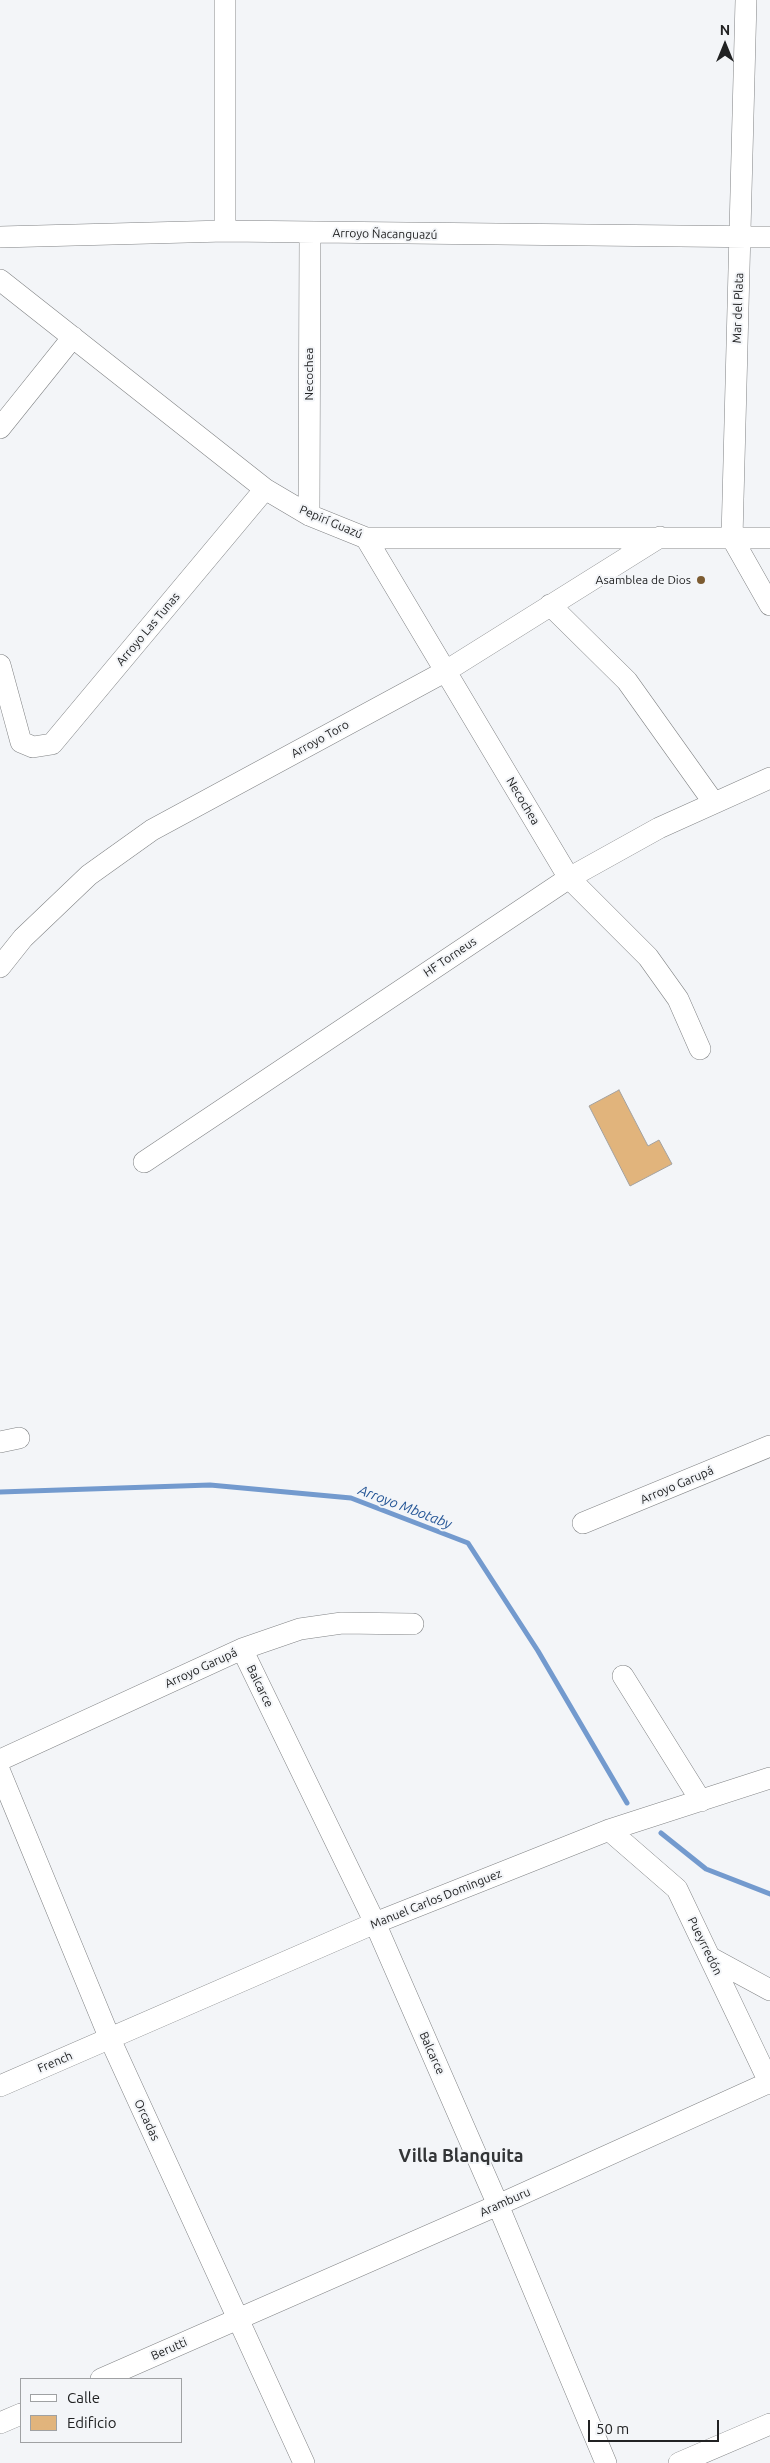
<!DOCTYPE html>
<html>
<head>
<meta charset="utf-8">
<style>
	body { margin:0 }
	#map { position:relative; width:770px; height:2463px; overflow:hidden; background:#f3f5f8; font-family:Ubuntu,sans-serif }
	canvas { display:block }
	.legend { position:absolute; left:20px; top:2378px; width:162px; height:65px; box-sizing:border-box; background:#f3f5f8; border:1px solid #9fa1a3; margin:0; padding:6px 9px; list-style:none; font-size:15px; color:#212223 }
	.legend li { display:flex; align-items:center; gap:10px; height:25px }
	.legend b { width:25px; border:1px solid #9fa1a3 }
	.north { position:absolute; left:700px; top:20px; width:50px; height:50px; -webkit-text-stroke:4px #f3f5f8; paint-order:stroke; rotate:0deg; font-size:14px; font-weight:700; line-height:20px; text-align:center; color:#212223 }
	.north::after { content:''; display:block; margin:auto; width:18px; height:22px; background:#212223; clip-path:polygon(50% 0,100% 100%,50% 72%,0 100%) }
	.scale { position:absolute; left:588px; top:2420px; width:131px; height:22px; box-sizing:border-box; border:2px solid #212223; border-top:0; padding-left:6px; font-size:15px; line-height:18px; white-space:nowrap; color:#212223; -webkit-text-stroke:4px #f3f5f8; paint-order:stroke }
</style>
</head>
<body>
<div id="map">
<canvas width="770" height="2463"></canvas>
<ul class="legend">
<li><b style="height:6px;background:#fff"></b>Calle</li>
<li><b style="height:14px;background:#e1b47c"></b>Edificio</li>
</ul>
<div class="north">N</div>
<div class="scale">50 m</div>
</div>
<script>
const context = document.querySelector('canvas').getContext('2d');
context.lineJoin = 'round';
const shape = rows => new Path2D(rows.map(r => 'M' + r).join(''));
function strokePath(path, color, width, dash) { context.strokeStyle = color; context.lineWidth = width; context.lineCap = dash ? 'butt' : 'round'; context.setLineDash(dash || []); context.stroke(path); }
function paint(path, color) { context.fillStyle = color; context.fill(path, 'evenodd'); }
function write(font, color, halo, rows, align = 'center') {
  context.font = font + ' Ubuntu,sans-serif'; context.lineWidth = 4; context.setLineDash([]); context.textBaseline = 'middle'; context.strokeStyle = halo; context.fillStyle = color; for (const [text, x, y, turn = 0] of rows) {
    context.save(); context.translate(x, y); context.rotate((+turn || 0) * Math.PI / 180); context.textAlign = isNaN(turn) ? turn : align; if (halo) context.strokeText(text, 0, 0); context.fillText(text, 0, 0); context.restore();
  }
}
strokePath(shape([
	[0,1492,210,1485,351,1498,468,1543,538,1651,627,1803],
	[661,1833,706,1869,770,1894]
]), '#739ace', 5);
const building = shape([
	[619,1090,648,1146,659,1140,672,1164,630,1186,589,1106,619,1090]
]);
paint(building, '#e1b47c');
strokePath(building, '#a3a19f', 1);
const minor = shape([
	[225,0,225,231],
	[746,0,732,538,770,605],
	[0,237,225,231,770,237],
	[0,280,265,489,309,515,366,538,770,538],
	[0,428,73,337],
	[309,515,310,233],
	[366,538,569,878,648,957,678,999,700,1049],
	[550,605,627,681,714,803],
	[0,665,21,742,33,747,52,744,265,489],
	[0,967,23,938,89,875,152,830,446,671,660,537],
	[144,1162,569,878,659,828,770,778],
	[0,1442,19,1438],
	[583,1523,770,1446],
	[242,1649,375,1923,498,2205,606,2463],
	[623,1676,701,1801],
	[0,1760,242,1649,300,1629,342,1623,413,1624],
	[0,1772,110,2039,304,2463],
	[609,1830,677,1889,770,2084],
	[711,1958,770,1990],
	[0,2086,375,1923,609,1830,770,1778],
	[101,2379,498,2205,770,2082],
	[0,2423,21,2414],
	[679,2463,770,2424]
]);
strokePath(minor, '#818385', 22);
strokePath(minor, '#fff', 21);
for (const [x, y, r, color] of [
	[701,580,5,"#7c5b31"]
]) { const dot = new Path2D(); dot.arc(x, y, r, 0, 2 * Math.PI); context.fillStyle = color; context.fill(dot); strokePath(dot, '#f3f5f8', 2); }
write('12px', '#212223', '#f3f5f8', [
	["Arroyo Ñacanguazú",385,234,1],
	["Mar del Plata",738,308,-88],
	["Necochea",309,374,-90],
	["Pepirí Guazú",331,522,23],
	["Arroyo Las Tunas",148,629,-50],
	["Arroyo Toro",320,739,-29],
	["Necochea",523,801,59],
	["HF Torneus",450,957,-34],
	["Arroyo Garupá",677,1485,-23],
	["Arroyo Garupá",201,1668,-25],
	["Balcarce",260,1686,64],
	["Manuel Carlos Dominguez",436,1899,-22],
	["Pueyrredón",705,1946,64],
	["Balcarce",432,2053,66],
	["French",55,2062,-23],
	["Orcadas",147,2120,65],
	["Aramburu",505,2202,-24],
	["Berutti",169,2349,-24]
]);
write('12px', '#212223', '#f3f5f8', [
	["Asamblea de Dios",691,580]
], 'right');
write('italic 14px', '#245596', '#f3f5f8', [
	["Arroyo Mbotaby",405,1507,21]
]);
write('bold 18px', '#333537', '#f3f5f8', [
	["Villa Blanquita",461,2156]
]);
</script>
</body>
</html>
